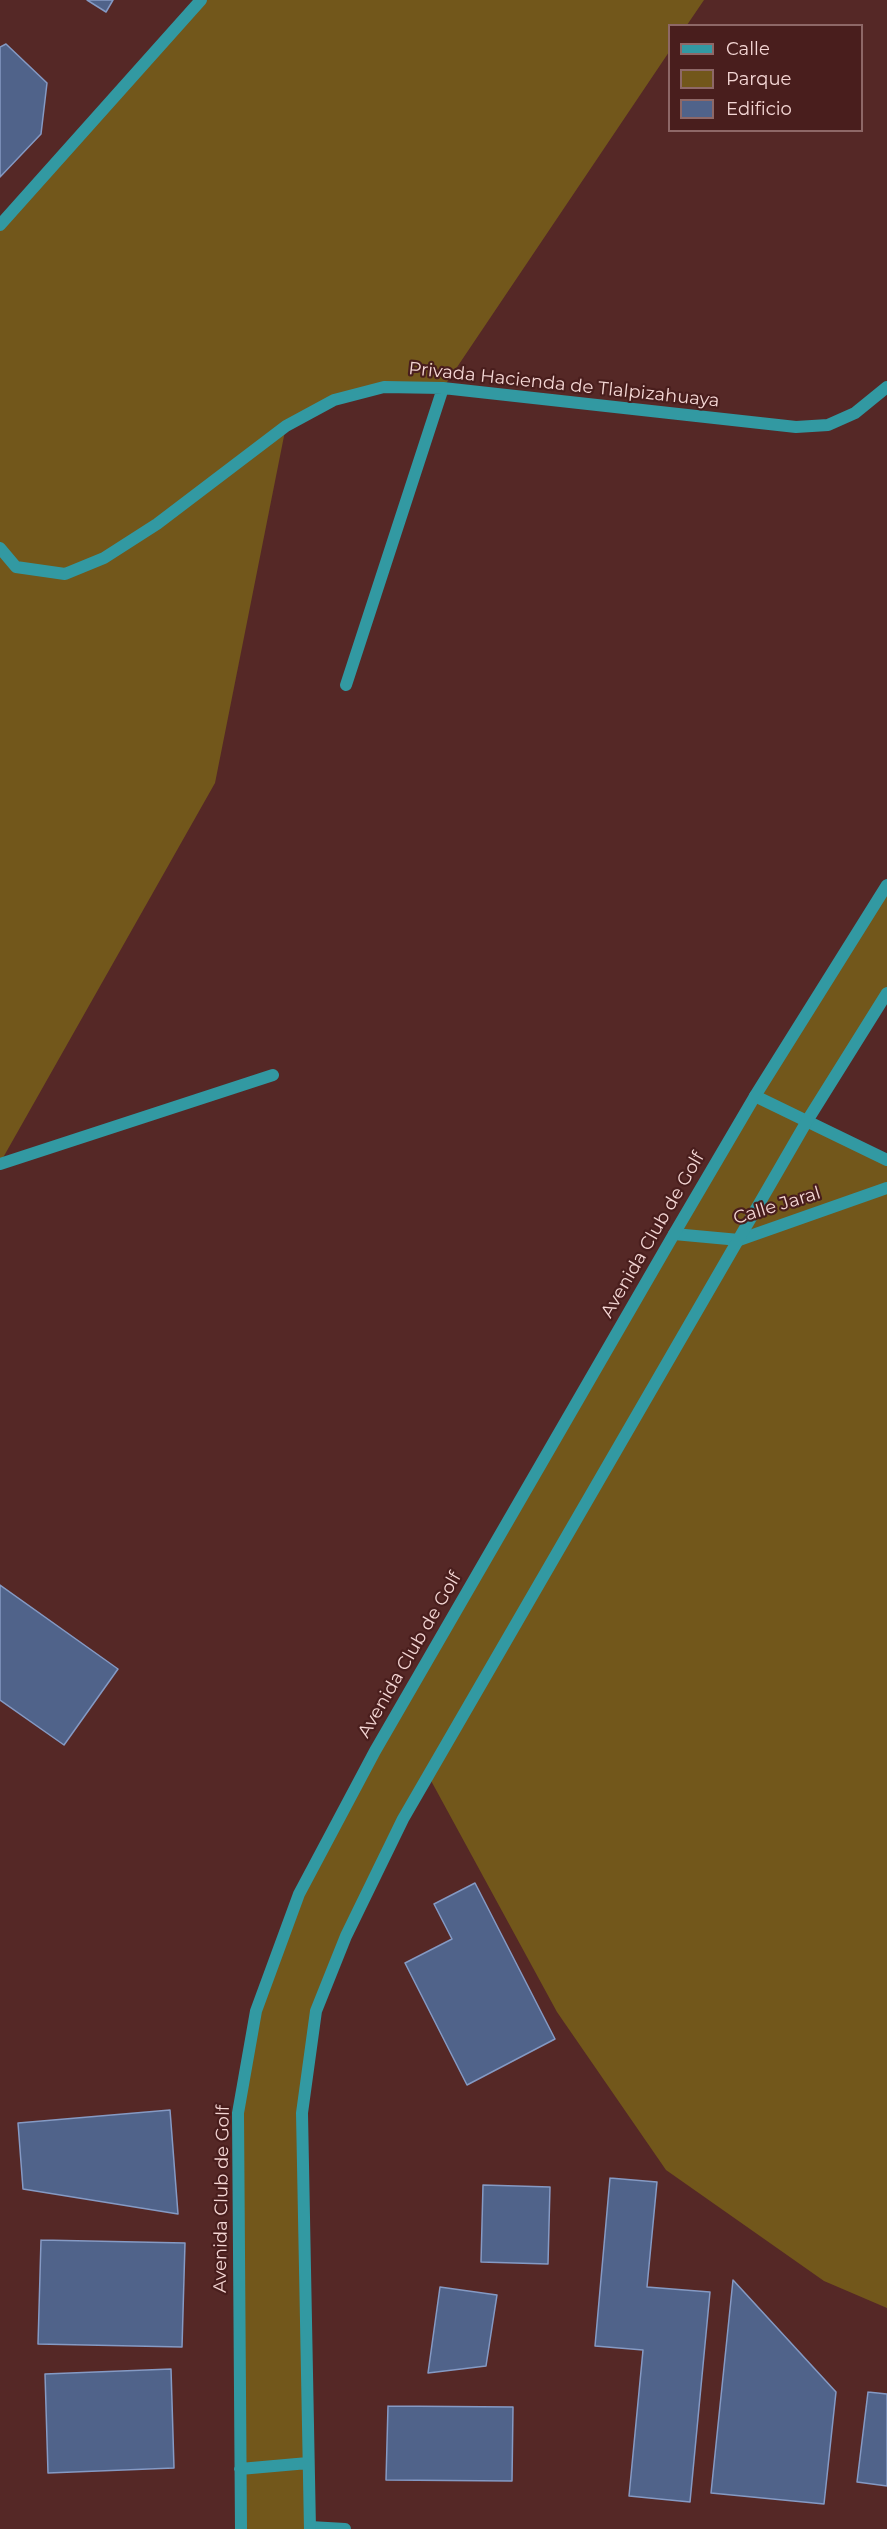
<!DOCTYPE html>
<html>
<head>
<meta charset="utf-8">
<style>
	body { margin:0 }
	#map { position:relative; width:887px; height:2529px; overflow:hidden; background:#552826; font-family:Montserrat,sans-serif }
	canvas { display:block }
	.legend { position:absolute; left:668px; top:24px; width:195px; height:108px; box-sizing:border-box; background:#491e1d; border:2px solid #8e6867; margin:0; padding:8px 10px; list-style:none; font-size:18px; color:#f5d7d5 }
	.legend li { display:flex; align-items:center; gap:12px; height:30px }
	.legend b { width:30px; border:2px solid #8e6867 }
</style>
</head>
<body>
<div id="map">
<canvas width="887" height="2529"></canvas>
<ul class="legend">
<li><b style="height:8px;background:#3299a2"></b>Calle</li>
<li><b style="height:16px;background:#72571b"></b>Parque</li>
<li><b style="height:16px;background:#50638a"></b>Edificio</li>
</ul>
</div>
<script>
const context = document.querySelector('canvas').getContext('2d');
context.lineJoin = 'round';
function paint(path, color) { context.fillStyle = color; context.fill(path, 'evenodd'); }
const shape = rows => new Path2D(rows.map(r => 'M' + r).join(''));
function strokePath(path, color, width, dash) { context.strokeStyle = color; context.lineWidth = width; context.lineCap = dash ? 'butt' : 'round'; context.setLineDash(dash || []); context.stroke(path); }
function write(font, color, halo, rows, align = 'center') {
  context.font = font + ' Montserrat,sans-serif'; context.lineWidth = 4.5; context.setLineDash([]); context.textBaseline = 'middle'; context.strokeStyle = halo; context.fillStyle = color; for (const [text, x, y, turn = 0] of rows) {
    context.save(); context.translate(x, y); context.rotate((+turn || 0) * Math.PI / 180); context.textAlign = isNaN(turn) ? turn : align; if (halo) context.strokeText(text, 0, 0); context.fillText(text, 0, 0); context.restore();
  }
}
paint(shape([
	[201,0,704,0,687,25,670,26,669,52,443,388,384,387,334,400,286,426,215,783,0,1163,0,225],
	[887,885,887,993,807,1120,887,1160,887,2308,824,2281,666,2170,557,2012,429,1777,316,2011,302,2113,310,2529,241,2529,238,2113,256,2011,299,1894,674,1234]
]), '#72571b');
const building = shape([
	[87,0,113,0,106,12,87,0],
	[6,44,47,83,41,134,0,177,0,47,6,44],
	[0,1585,118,1669,64,1745,0,1700,0,1585],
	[475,1883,555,2039,467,2085,405,1963,452,1939,434,1904,475,1883],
	[170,2110,178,2214,23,2189,18,2123,170,2110],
	[610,2178,657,2182,647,2287,710,2292,690,2502,629,2496,643,2350,595,2346,610,2178],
	[483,2185,550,2187,548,2264,481,2262,483,2185],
	[41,2240,185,2243,182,2347,38,2344,41,2240],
	[733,2280,836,2392,824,2504,711,2493,733,2280],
	[440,2287,497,2295,486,2366,428,2373,440,2287],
	[171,2369,174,2468,48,2473,45,2374,171,2369],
	[868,2392,887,2394,887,2486,857,2482,868,2392],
	[388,2406,513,2407,512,2481,386,2480,388,2406]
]);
paint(building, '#50638a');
strokePath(building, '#859ac4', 1.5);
strokePath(shape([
	[0,225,201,0],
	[0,548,16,567,65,574,104,558,157,524,286,426,334,400,384,387,443,388,796,427,828,425,855,413,887,387],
	[346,685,443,388],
	[755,1096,887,1160],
	[0,1164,273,1075],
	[674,1234,739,1240,887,1188],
	[310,2527,345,2529]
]), '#3299a2', 12);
strokePath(shape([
	[240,2469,308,2463],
	[241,2529,238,2113,256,2011,299,1894,375,1751,674,1234,755,1096,887,885],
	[310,2529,302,2113,316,2011,346,1936,403,1819,807,1121,887,993]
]), '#3299a2', 12);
write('18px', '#f5d7d5', '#491e1d', [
	["Privada Hacienda de Tlalpizahuaya",564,385,6],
	["Calle Jaral",777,1206,-17],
	["Avenida Club de Golf",653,1235,-60],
	["Avenida Club de Golf",410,1655,-60],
	["Avenida Club de Golf",222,2199,-89]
]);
</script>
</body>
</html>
